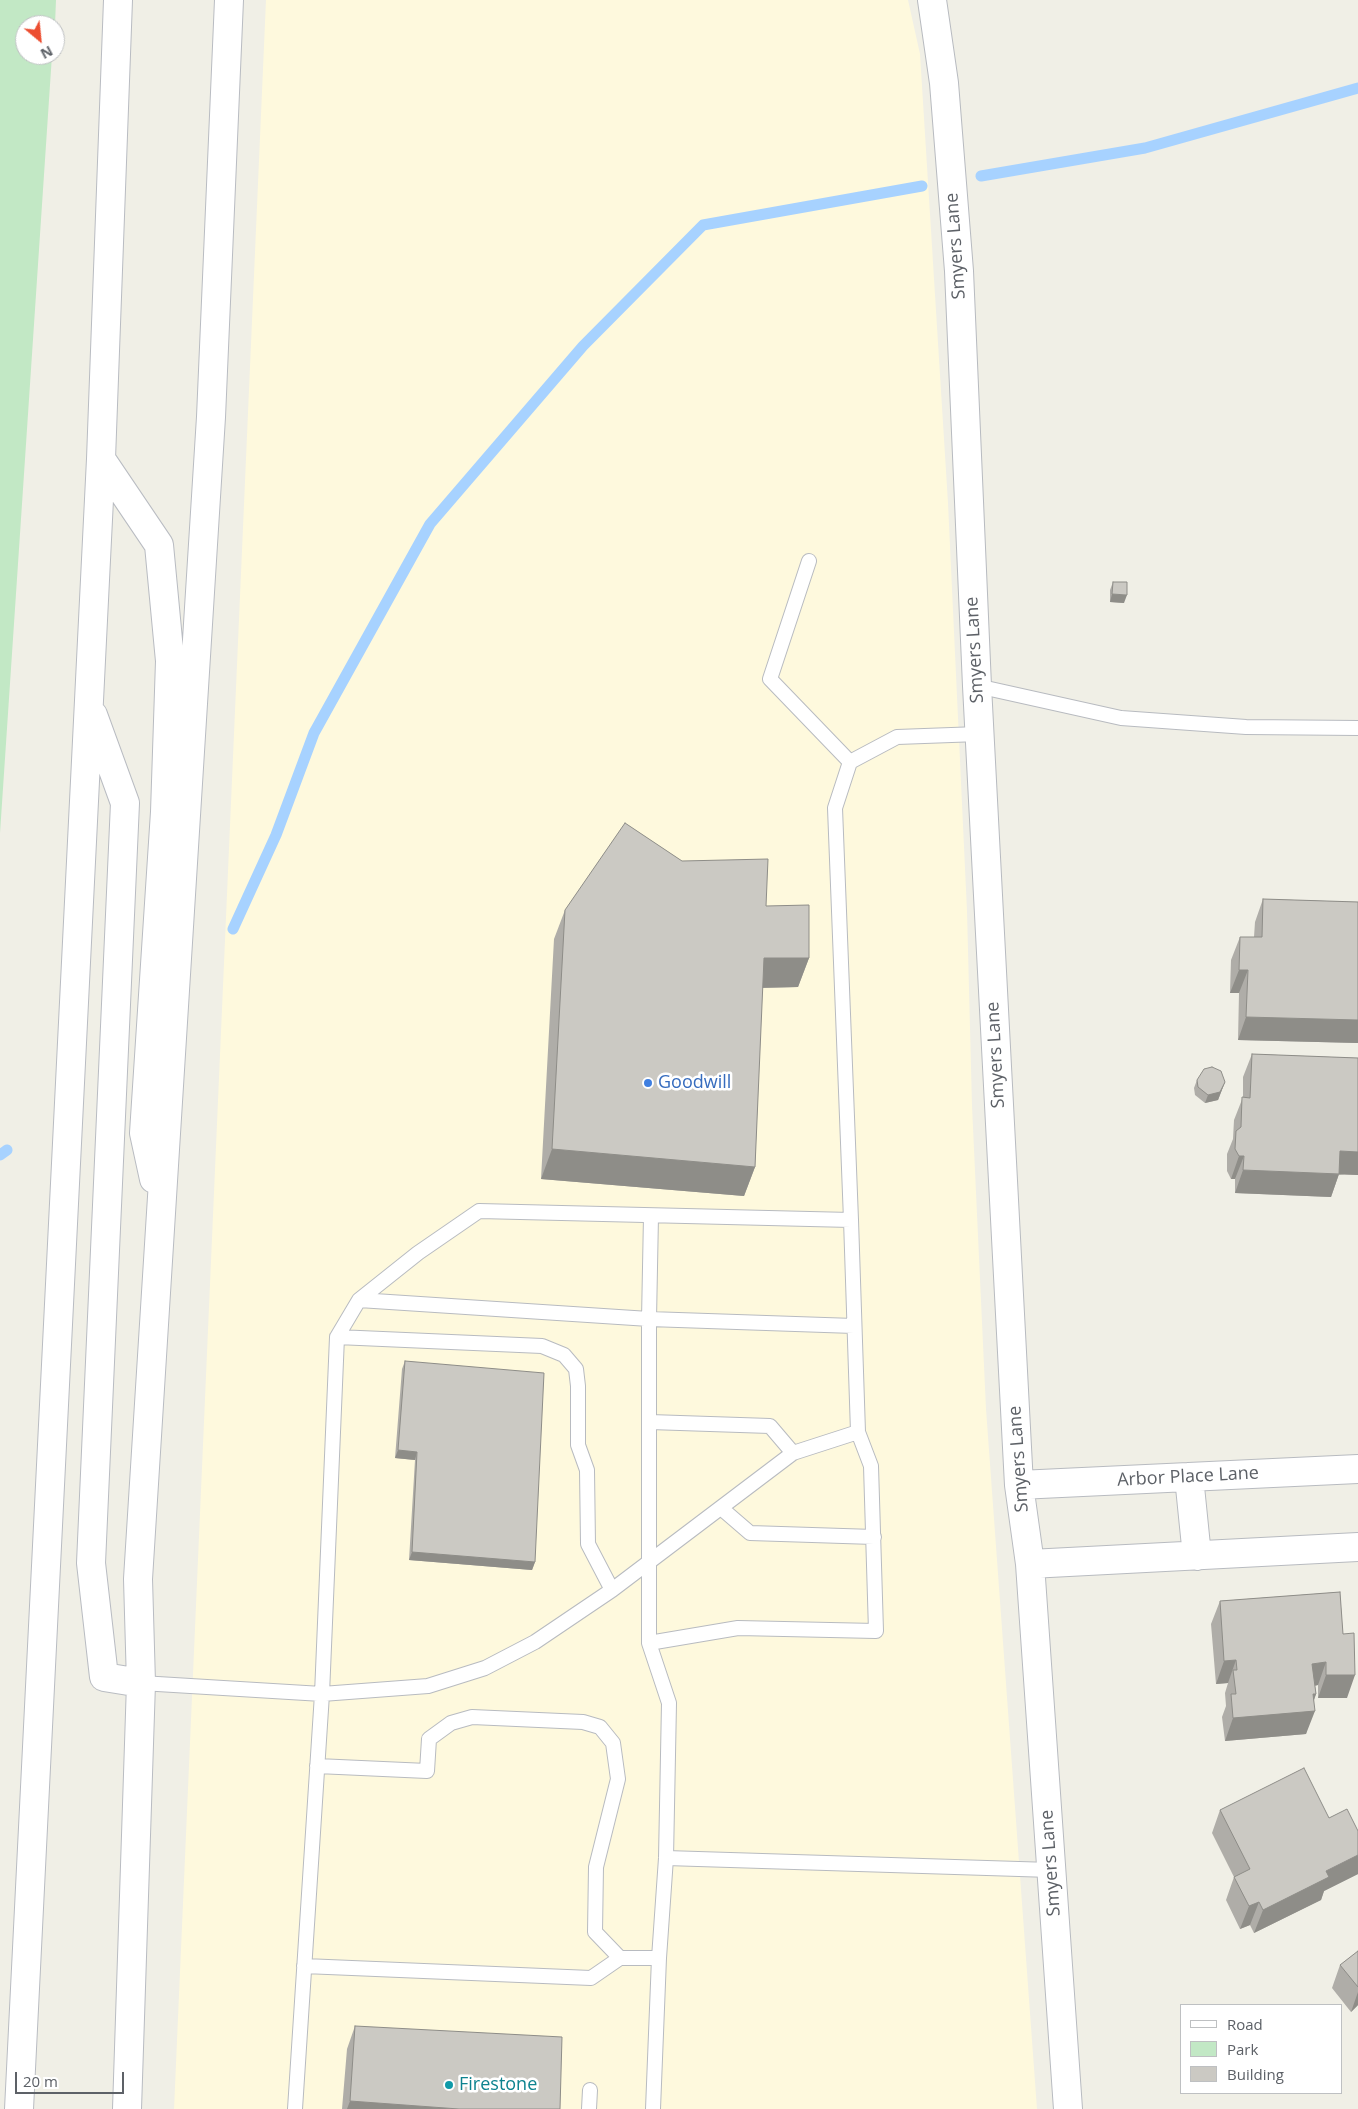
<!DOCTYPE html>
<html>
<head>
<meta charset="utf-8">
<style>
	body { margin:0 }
	#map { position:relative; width:1358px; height:2109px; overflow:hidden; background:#f0efe6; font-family:"Open Sans",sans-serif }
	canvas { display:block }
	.legend { position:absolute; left:1180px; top:2004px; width:162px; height:90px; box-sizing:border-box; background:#fff; border:1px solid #bec0c2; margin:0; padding:6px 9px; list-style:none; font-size:15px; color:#5d6167 }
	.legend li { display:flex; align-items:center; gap:10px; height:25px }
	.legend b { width:25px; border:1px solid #bec0c2 }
	.north { position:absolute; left:15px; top:15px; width:50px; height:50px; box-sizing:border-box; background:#fff; border:1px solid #bec0c2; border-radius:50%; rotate:152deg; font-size:14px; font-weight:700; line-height:20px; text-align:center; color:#5d6167 }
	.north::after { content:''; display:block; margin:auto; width:18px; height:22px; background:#ec4d30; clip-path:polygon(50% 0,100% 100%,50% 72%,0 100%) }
	.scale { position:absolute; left:15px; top:2072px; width:109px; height:22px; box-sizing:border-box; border:2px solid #5d6167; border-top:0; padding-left:6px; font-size:15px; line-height:18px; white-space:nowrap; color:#5d6167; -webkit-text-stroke:4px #fff; paint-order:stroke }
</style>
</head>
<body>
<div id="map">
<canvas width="1358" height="2109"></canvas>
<ul class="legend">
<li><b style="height:6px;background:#fff"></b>Road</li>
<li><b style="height:14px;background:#c2e8c5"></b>Park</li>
<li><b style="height:14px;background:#cbc9c3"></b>Building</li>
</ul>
<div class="north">N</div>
<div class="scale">20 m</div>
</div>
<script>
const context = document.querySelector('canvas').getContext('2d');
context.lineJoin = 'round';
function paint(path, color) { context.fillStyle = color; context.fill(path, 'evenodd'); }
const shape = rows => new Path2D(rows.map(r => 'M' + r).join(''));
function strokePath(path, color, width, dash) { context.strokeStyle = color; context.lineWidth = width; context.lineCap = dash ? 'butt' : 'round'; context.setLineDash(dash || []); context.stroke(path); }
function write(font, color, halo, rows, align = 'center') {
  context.font = font + ' "Open Sans",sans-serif'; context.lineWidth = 5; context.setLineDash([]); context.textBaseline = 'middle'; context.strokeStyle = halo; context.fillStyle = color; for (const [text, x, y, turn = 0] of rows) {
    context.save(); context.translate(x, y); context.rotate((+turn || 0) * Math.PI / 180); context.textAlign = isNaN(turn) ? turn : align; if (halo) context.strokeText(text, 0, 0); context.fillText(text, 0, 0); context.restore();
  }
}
paint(shape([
	[266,0,908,0,920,54,948,503,967,911,972,1106,986,1409,1037,2109,174,2109]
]), '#fef9dd');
paint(shape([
	[0,0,56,0,55,25,25,25,25,55,52,55,0,833]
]), '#c2e8c5');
strokePath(shape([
	[981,176,1145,148,1358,88],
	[233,929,276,835,314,733,430,524,583,346,703,225,922,186],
	[0,1155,7,1150]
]), '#a7d2ff', 11);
const service = shape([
	[809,561,770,679,850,762],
	[977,686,1121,718,1246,727,1358,728],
	[651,1216,649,1319,854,1326],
	[359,1300,649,1319,649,1643,669,1703,666,1858,659,1958,653,2109],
	[337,1337,542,1346,564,1355,576,1369,578,1386,578,1445,587,1470,588,1544,612,1590],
	[650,1422,770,1426,793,1453],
	[721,1508,750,1533,874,1537],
	[649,1643,738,1628,876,1631,871,1466,858,1432,851,1220],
	[141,1683,322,1694,428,1686,485,1668,535,1642,612,1590,793,1453,858,1432],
	[317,1766,427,1771,429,1739,451,1723,472,1717,583,1722,600,1727,613,1743,618,1779,596,1867,595,1932,620,1958],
	[666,1858,1051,1870],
	[304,1966,591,1978,620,1958,659,1958],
	[295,2109,322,1694,337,1337,359,1300,418,1253,479,1211,851,1220,835,808,850,762,897,737,979,734],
	[589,2109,590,2090]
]);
const minor = shape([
	[932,0,944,83,959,271,977,686,1019,1485,1030,1564,1068,2109],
	[1189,1477,1197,1556],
	[1019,1485,1358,1469],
	[1030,1564,1358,1547]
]);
const secondary = shape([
	[101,459,159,545,170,661,165,812,144,1133,154,1179],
	[93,715,125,803,91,1563,104,1677,141,1683],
	[19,2109,101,459,118,0],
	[127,2109,141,1683,138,1579,211,417,229,0]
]);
strokePath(service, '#b8bbc0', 16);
strokePath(minor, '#b8bbc0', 30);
strokePath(secondary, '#b9bcc2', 30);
strokePath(service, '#fff', 14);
strokePath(minor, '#fff', 28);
strokePath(secondary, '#fff', 28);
paint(shape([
	[1113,582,1124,603,1110,602,1110,590],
	[1263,899,1358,902,1358,1043,1238,1040,1239,993,1230,993,1231,960,1240,937,1254,937,1255,922],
	[766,906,809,958,798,987,762,988,755,1167,744,1196,541,1179,554,939,565,910],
	[1252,1054,1358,1058,1358,1175,1339,1174,1331,1197,1235,1193,1235,1179,1231,1179,1227,1171,1227,1154,1233,1139,1234,1120,1243,1097,1243,1077],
	[1197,1080,1225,1082,1218,1100,1205,1103,1195,1095,1194,1088],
	[405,1361,535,1562,532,1570,409,1560,415,1460,395,1458,402,1369],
	[1340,1592,1347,1698,1318,1698,1318,1685,1315,1686,1316,1694,1314,1700,1306,1734,1225,1741,1222,1717,1226,1706,1225,1693,1228,1683,1216,1684,1211,1624,1220,1601],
	[1220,1810,1329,1818,1358,1831,1358,1874,1324,1891,1321,1900,1254,1933,1250,1925,1240,1929,1226,1900,1234,1877,1212,1833],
	[1358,1951,1358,2005,1351,2012,1332,1988,1340,1965],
	[355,2026,560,2109,342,2109,347,2049]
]), '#afada8');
paint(shape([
	[1112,594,1127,595,1124,603,1110,602],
	[764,958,809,958,798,987,753,988],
	[1239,970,1248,970,1239,993,1230,993],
	[1246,1017,1358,1020,1358,1043,1238,1040],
	[1225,1082,1218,1100,1205,1103,1208,1095],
	[552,1149,755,1167,744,1196,541,1179],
	[1340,1151,1358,1152,1358,1175,1331,1174],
	[1239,1156,1244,1156,1235,1179,1231,1179],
	[1243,1170,1339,1174,1331,1197,1235,1193],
	[398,1450,417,1452,415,1460,395,1458],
	[412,1552,535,1562,532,1570,409,1560],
	[1236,1660,1228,1683,1216,1684,1224,1661],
	[1326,1662,1318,1685,1304,1687,1312,1664],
	[1326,1675,1355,1675,1347,1698,1318,1698],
	[1313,1694,1316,1694,1310,1711,1315,1711,1306,1734,1225,1741,1233,1718],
	[1358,1855,1358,1874,1324,1891,1321,1900,1254,1933,1263,1910,1326,1871],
	[1259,1902,1250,1925,1240,1929,1249,1906],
	[1358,1992,1358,2005,1351,2012],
	[350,2101,459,2109,347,2109]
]), '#8e8d88');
const building = shape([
	[1113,582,1127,582,1127,595,1112,594,1113,582],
	[625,823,682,861,768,859,766,906,809,905,809,958,764,958,755,1167,552,1149,565,910,625,823],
	[1263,899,1358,902,1358,1020,1246,1017,1248,970,1239,970,1240,937,1262,937,1263,899],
	[1252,1054,1358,1058,1358,1152,1340,1151,1339,1174,1243,1170,1244,1156,1239,1156,1235,1149,1236,1131,1241,1127,1242,1097,1250,1098,1252,1054],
	[1212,1067,1221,1071,1225,1082,1220,1092,1208,1095,1198,1087,1197,1080,1204,1069,1212,1067],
	[405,1361,544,1373,535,1562,412,1552,417,1452,398,1450,405,1361],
	[1340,1592,1343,1634,1354,1633,1355,1675,1326,1675,1326,1662,1312,1664,1316,1694,1313,1694,1315,1711,1233,1718,1231,1694,1236,1694,1233,1670,1237,1670,1236,1660,1224,1661,1220,1601,1340,1592],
	[1304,1768,1329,1818,1347,1809,1358,1831,1358,1855,1326,1871,1329,1877,1263,1910,1259,1902,1249,1906,1234,1877,1250,1869,1220,1810,1304,1768],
	[1358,1951,1358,1987,1340,1965,1358,1951],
	[355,2026,562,2037,560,2109,459,2109,350,2101,355,2026]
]);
paint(building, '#cbc9c3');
strokePath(building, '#8e8d88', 1);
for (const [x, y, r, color] of [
	[648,1083,5,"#3f7fe0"],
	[449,2085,5,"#0f9aa8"]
]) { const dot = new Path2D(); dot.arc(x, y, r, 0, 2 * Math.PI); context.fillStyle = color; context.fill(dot); strokePath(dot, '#fff', 2); }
write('18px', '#5d6167', '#fff', [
	["Smyers Lane",956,246,-94],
	["Smyers Lane",975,650,-93],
	["Smyers Lane",996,1055,-93],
	["Smyers Lane",1019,1459,-94],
	["Arbor Place Lane",1188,1477,-3],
	["Smyers Lane",1051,1863,-94]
]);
write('18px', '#366cbe', '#fff', [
	["Goodwill",658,1083]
], 'left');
write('18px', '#0d838f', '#fff', [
	["Firestone",459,2085]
], 'left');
</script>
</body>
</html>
